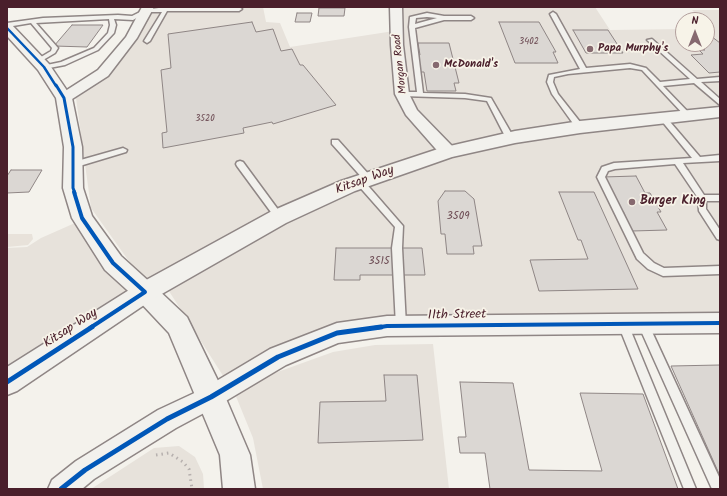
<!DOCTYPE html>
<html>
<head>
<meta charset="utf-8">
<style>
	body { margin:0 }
	#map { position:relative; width:727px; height:496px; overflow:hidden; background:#f4f2ec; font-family:Kalam,sans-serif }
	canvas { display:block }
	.frame { position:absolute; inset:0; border:8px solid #4a1f2b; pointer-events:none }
	.north { position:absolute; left:675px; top:12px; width:40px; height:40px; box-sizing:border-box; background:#f7f3e8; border:1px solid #b29e9c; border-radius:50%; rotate:0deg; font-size:11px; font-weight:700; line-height:16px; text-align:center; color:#4a1f2b }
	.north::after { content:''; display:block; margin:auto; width:14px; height:18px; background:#86696f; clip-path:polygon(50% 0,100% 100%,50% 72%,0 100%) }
</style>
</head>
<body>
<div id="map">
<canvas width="727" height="496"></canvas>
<div class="frame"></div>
<div class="north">N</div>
</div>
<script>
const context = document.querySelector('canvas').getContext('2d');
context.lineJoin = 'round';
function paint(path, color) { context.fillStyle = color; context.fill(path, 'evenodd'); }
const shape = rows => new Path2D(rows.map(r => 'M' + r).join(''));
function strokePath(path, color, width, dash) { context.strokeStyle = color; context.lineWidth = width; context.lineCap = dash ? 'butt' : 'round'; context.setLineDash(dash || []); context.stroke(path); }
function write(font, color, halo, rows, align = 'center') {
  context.font = font + ' Kalam,sans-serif'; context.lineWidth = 3.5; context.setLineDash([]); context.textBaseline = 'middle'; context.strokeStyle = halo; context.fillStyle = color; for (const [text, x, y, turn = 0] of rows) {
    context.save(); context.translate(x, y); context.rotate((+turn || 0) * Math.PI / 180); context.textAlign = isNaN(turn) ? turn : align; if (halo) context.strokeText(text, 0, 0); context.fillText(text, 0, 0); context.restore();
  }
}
paint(shape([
	[155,7,263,7,266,22,280,23,290,47,394,31,399,95,443,150,146,285,91,208,76,98,105,78,139,33],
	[493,7,595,7,610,30,683,29,683,44,707,44,707,28,710,28,707,25,707,20,702,20,692,10,720,10,720,107,575,121,507,133,450,148,408,101,399,8],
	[720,118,720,317,382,323,227,382,167,288,282,220,371,182,430,163,522,141,624,126],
	[75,223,132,294,7,374,7,248,27,247,41,238],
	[433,344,449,489,263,489,253,438,235,394,272,374,333,352,375,345],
	[179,446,195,457,203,474,204,489,91,489,154,448]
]), '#e7e2db');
paint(shape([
	[7,234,32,234,33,239,28,245,7,247]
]), '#e8e2da');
const building = shape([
	[319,8,345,8,344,16,318,16,319,8],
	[297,13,312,13,310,22,295,22,297,13],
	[252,22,256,32,273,29,281,51,292,49,300,65,303,65,336,105,273,124,272,122,243,128,244,133,163,148,162,133,167,132,161,70,171,68,168,34,252,22],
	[499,22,539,22,556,52,553,52,558,63,515,63,499,22],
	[72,25,103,25,87,47,54,46,72,25],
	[573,30,608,30,623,53,586,53,573,30],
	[707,33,720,43,720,72,709,73,691,55,703,54,699,50,705,50,698,44,707,44,707,33],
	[418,43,449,43,459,83,454,83,456,91,427,91,424,72,418,72,416,55,420,55,418,43],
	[11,170,42,170,29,192,7,193,7,176,11,170],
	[636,176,645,193,650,193,661,212,657,212,667,230,632,231,623,211,616,211,603,177,636,176],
	[445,191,465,191,474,199,482,246,473,246,474,254,447,254,445,234,441,234,438,201,445,191],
	[559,192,594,192,638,289,539,291,530,260,588,259,581,240,578,240,559,192],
	[336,248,422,248,425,275,360,275,360,280,334,280,336,248],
	[720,365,720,476,671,366,720,365],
	[384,375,417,375,423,440,318,443,320,402,386,401,384,375],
	[460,382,513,383,529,470,602,471,580,393,643,394,678,489,490,489,485,453,460,453,458,437,466,437,460,382]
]);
paint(building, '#dbd7d3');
strokePath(building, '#8f8685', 1);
const service = shape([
	[166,7,239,7,242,9,239,11,167,11,150,41,147,43,144,41,162,12,147,12,133,20,114,19,116,25,114,33,98,50,65,65,44,69,42,68,42,66,61,62,94,48,108,33,110,25,109,19,36,23,58,48,55,53,38,63,36,62,36,60,51,51,52,48,31,23,7,27,7,23,43,18,118,15,132,16,144,10,166,7],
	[553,12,556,14,586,68,630,64,646,68,660,82,690,79,647,40,652,39,697,79,720,77,720,81,701,82,720,99,720,105,694,83,663,86,691,115,690,117,686,117,642,70,630,68,568,74,554,77,553,82,558,94,584,127,583,129,577,129,552,94,547,82,549,75,580,69,550,14,553,12],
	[427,13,444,16,471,16,474,18,471,20,444,20,415,28,423,93,465,94,491,98,514,138,513,140,507,140,487,101,465,98,402,96,399,94,402,92,417,92,409,27,410,17,427,13],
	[427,17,437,18,415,24,416,18,427,17],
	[661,116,665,116,700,157,720,155,720,161,683,163,704,195,720,195,720,201,706,201,706,209,720,230,720,240,717,239,699,211,698,198,675,164,615,169,608,171,605,177,643,253,654,263,664,268,720,266,720,274,663,276,648,269,637,259,597,177,602,167,614,163,692,158,661,120,661,116],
	[332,140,338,140,371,177,372,179,371,181,365,181,332,144,332,140],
	[123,148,127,150,126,152,73,168,69,165,70,163,123,148],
	[240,161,243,162,282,215,283,217,282,219,276,219,237,166,236,164,237,162,240,161],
	[360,179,363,180,403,226,402,248,406,326,405,329,401,331,397,329,396,326,392,248,395,227,357,184,356,182,360,179],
	[623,319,627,321,628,324,696,489,684,489,618,324,619,321,623,319],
	[643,319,647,321,720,479,720,489,712,489,638,324,639,321,643,319]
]);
const minor = shape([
	[142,7,154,7,137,38,108,76,69,101,59,101,57,98,59,95,98,70,126,37,142,7],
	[390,7,402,7,403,45,409,94,417,110,454,148,456,152,454,156,448,157,442,156,406,115,395,94,391,45,390,7],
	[720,313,720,333,387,336,338,343,286,365,219,405,176,428,94,479,82,489,48,489,52,480,76,461,158,410,203,389,270,349,337,323,387,316,720,313]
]);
const tertiary = shape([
	[7,24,12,25,49,64,72,98,82,147,83,188,92,216,121,256,153,285,157,292,153,299,145,302,137,299,105,270,72,218,63,188,64,147,56,98,38,70,7,36,7,24]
]);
const secondary = shape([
	[145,282,153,285,187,317,221,387,250,455,255,489,223,489,220,455,169,333,137,299,133,292,137,285,145,282]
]);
const primary = shape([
	[720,107,720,117,580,133,515,143,452,157,355,191,286,223,153,299,17,391,7,395,7,367,137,285,272,211,341,181,441,148,515,131,580,121,720,107]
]);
strokePath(service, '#8f8685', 3);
strokePath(minor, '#8f8685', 3);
strokePath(tertiary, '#8f8685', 3);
strokePath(secondary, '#8f8685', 3);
strokePath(primary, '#8f8685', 3);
strokePath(shape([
	[156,455,169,453,183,462,189,469,192,489]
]), '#b6b0ae', 3, [1.5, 4]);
paint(service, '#f2f1ed');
paint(minor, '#f2f1ed');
paint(tertiary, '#f2f1ed');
paint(secondary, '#f2f1ed');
paint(primary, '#f2f1ed');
strokePath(shape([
	[7,28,44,67,56,86]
]), '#0057b8', 2.5);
strokePath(shape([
	[56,85,64,98,73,147,73,188,75,193]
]), '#0057b8', 3);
strokePath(shape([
	[74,192,82,218,113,263,145,292,90,328],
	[374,328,387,326,720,323]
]), '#0057b8', 4);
strokePath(shape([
	[7,382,92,327],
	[61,489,85,470,167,419,211,397,278,357,337,333,381,327]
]), '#0057b8', 5);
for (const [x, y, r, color] of [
	[590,49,4,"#86696f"],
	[436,65,4,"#86696f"],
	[632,202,4,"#86696f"]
]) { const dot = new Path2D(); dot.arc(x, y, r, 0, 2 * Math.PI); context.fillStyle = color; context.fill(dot); strokePath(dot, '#f7f3e8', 1.5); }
write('9px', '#6e4d55', null, [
	["3402",529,42],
	["3520",205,119]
]);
write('bold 11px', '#4a1f2b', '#f7f3e8', [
	["Papa Murphy's",598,49],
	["McDonald's",444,65]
], 'left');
write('11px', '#4a1f2b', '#f7f3e8', [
	["Morgan Road",401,64,-96]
]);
write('11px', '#6e4d55', null, [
	["3509",458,217],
	["3515",379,262]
]);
write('13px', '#4a1f2b', '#f7f3e8', [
	["Kitsap Way",365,181,-20],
	["11th Street",457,316,-1],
	["Kitsap Way",71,329,-33]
]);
write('bold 13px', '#4a1f2b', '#f7f3e8', [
	["Burger King",640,202]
], 'left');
</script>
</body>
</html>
